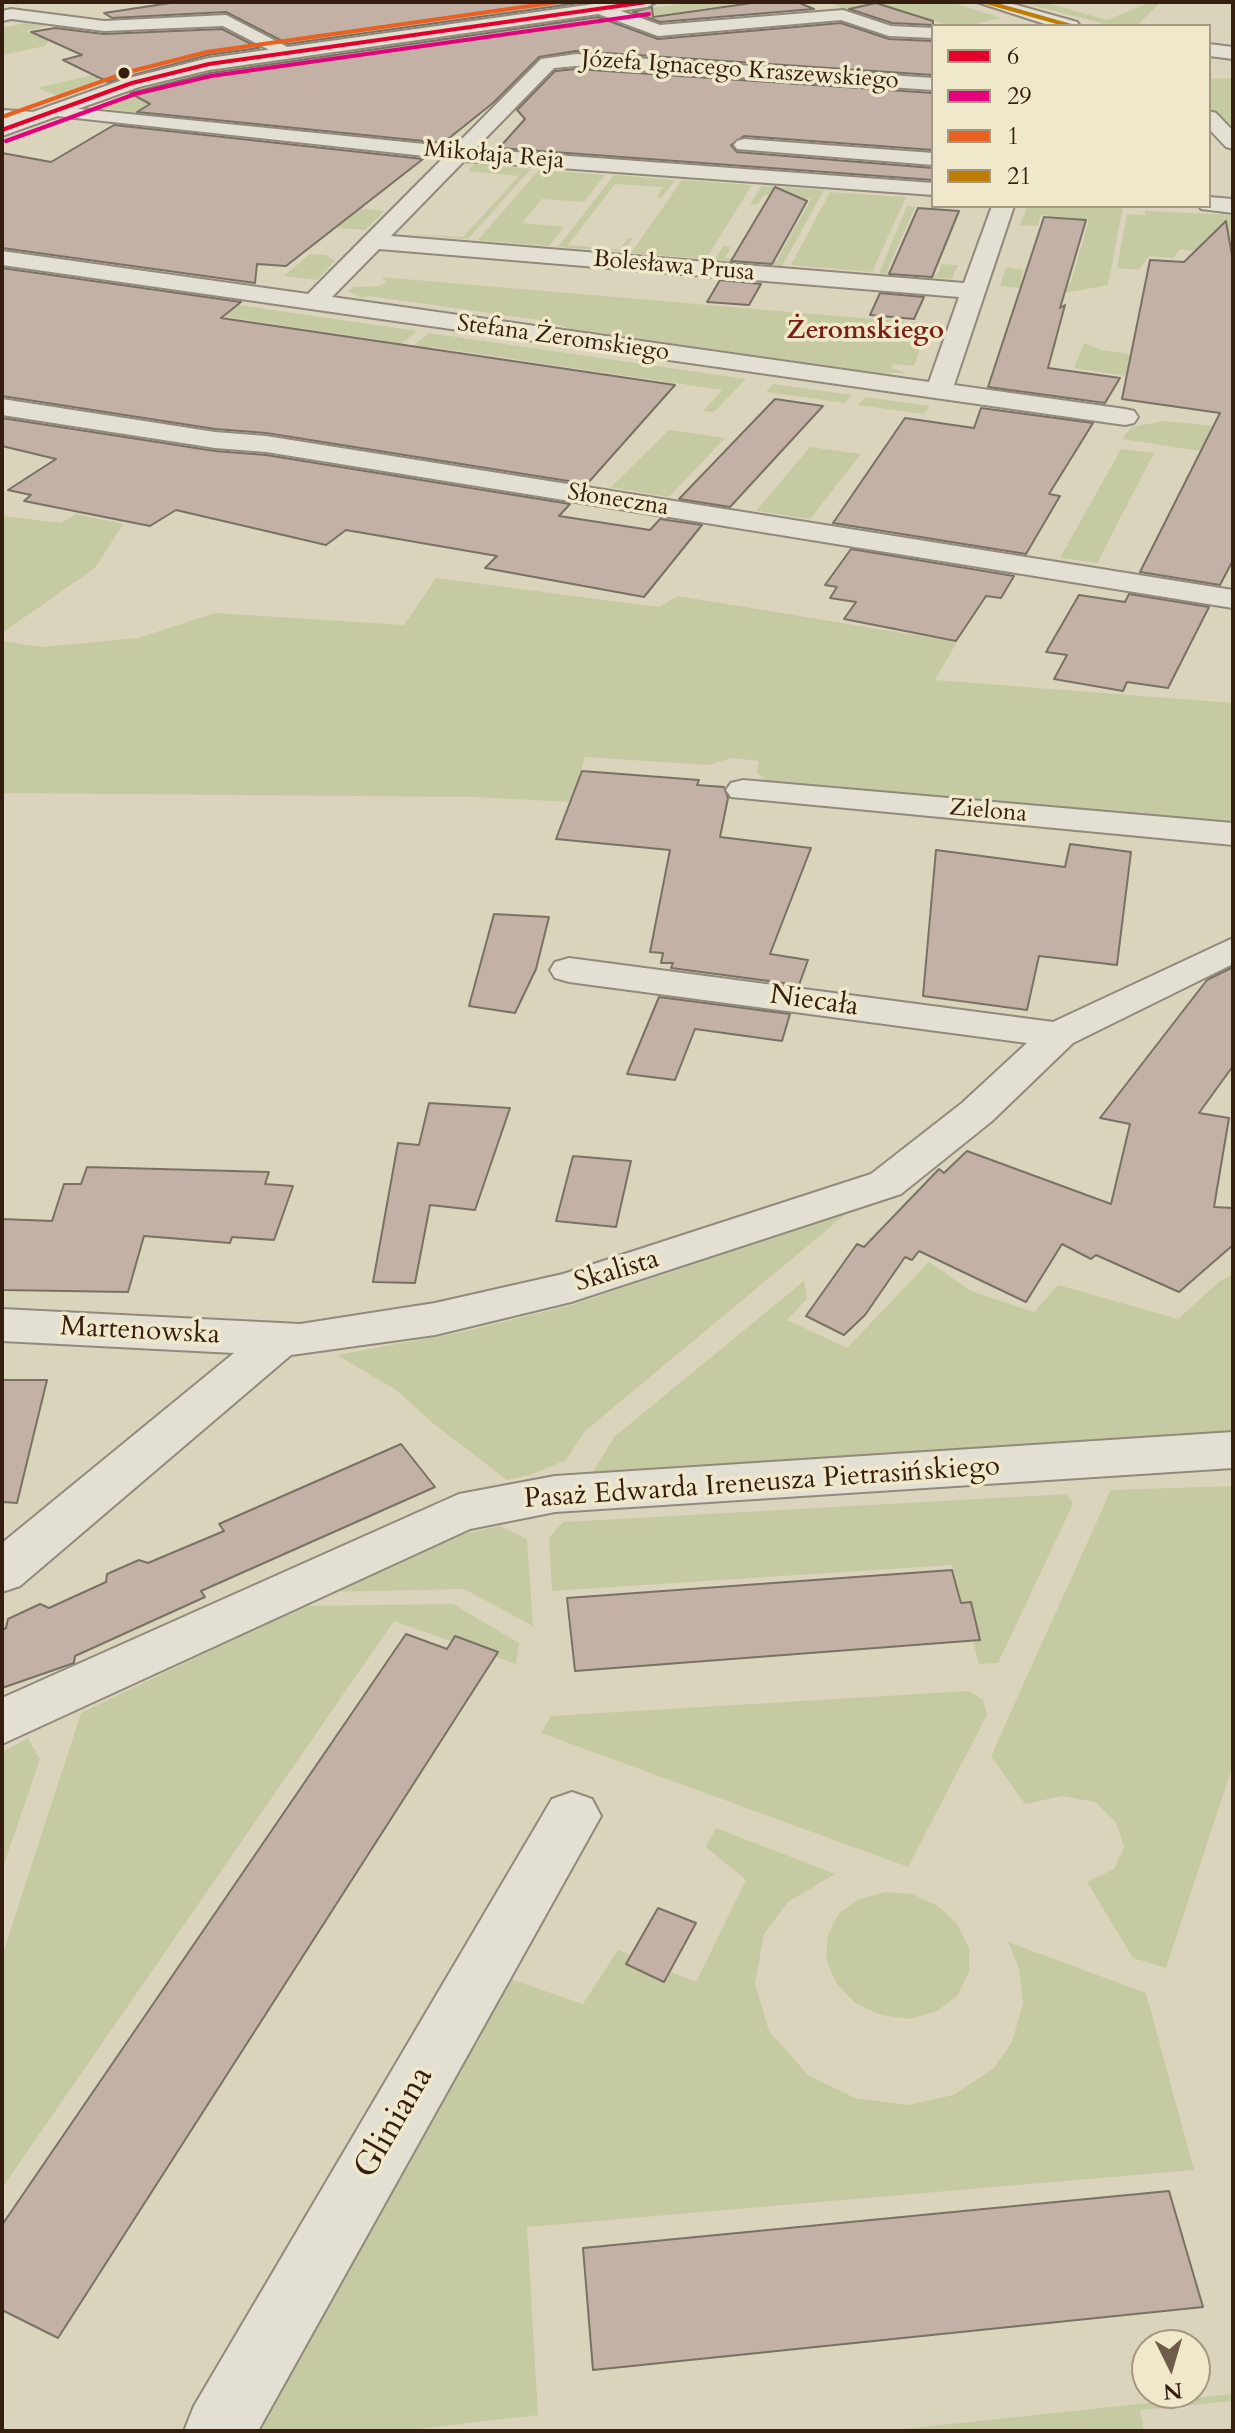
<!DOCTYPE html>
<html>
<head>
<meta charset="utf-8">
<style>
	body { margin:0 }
	#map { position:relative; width:1235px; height:2433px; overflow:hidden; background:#dbd4bc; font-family:Cardo,serif }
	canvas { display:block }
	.frame { position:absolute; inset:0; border:4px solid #351d10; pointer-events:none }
	.legend { position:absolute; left:931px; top:24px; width:280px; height:184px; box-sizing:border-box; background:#f0e8cb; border:2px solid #a59780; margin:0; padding:10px 14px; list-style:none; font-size:24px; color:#351d10 }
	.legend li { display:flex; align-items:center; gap:16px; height:40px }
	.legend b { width:40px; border:2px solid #a59780 }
	.north { position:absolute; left:1131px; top:2329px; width:80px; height:80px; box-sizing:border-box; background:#f0e8cb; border:2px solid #a59780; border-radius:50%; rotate:175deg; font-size:22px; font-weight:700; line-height:32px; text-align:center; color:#351d10 }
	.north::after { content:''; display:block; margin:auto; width:28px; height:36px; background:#6f5d4c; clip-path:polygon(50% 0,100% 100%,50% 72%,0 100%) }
</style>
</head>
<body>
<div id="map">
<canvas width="1235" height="2433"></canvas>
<div class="frame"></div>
<ul class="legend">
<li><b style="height:10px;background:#e4002b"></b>6</li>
<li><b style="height:10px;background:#e5007d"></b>29</li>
<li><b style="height:10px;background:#e96121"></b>1</li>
<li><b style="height:10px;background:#bd7d05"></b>21</li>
</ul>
<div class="north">N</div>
</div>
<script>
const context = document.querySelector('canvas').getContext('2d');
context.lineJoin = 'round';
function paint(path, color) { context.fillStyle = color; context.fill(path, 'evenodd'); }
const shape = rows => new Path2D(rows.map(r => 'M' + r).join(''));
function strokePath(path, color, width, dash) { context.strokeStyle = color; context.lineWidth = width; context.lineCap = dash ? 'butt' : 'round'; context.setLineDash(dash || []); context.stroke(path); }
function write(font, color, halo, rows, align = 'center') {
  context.font = font + ' Cardo,serif'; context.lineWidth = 7; context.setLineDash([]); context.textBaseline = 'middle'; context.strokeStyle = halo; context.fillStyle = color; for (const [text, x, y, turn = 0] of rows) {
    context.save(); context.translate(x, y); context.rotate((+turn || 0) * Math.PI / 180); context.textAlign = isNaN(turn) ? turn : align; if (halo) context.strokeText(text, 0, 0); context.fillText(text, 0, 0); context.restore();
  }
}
paint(shape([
	[695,2,750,2,634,18,621,12],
	[848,2,950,2,1002,18,967,26,944,26,948,25,876,2,851,7,864,13,858,14,833,5],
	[1019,2,1044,2,1107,20,1151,2,1161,2,1137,25,1109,25],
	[25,23,47,26,25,31,38,37,66,32,58,27,62,26,80,28,80,31,51,37,45,46,2,55,2,28],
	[110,71,109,80,99,78,87,89,61,97,37,88],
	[1233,78,1233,132,1209,105,1209,79],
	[157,85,186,99,146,102,167,110,150,114,99,108,128,94,141,100,162,96,136,91],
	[474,164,531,169,468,239,402,234,463,237,519,176,468,171],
	[539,170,605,175,584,202,542,199,522,223,564,227,549,246,478,240],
	[614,175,675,180,662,197,657,197,663,187,615,184,568,245,619,250,628,238,633,238,623,252,558,247],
	[682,180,752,185,706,259,631,253],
	[762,186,824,190,782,266,714,261,723,246,731,247,725,258,776,262,811,199,764,195,758,204,750,204],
	[830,192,906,197,872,272,791,265],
	[907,206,915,207,887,271,937,275,942,264,958,265,952,279,879,273],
	[1028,206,1123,207,1108,285,1065,293,1000,286,1006,267,1023,270,1020,281,1070,285,1089,220,1041,215,1038,226,1020,225],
	[356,208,385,211,365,230,337,228],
	[1145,211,1233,215,1233,257,1180,249,1173,258,1149,256,1139,270,1117,268,1127,214,1146,215],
	[310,254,326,255,335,261,317,280,284,276],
	[381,277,919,323,911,328,926,332,914,366,894,364,891,368,907,373,881,373,571,329,546,321,369,296,361,298,348,291,354,287,381,286,386,281],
	[116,287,417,331,379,362,358,358,380,340,114,300],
	[429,333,746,379,714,412,703,411,722,390,432,347,408,366,391,364],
	[1084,343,1102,350,1233,370,1233,392,1074,368],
	[773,384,852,395,845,403,766,392],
	[865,397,930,406,923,414,858,405],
	[1165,421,1233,428,1233,456,1122,439,1131,427],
	[669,430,725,438,669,497,611,487],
	[810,447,861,454,810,519,756,511],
	[1121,449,1154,453,1097,563,1060,558],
	[76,514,123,524,95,568,2,633,2,516,61,523],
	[436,578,659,607,678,596,957,642,935,680,1233,703,1233,823,768,782,757,773,759,761,732,758,708,765,585,757,572,802,472,797,2,793,2,641,42,647,138,638,215,613,404,625],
	[846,1214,585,1431,566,1460,530,1475,507,1480,434,1424,396,1390,337,1355,457,1333,568,1306],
	[929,1262,971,1291,1034,1312,1058,1285,1178,1319,1220,1281,1233,1275,1233,1436,590,1477,614,1437,804,1281,807,1299,787,1320,847,1348],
	[1233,1486,1233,1765,1166,1968,1133,1958,1087,1882,1114,1869,1124,1847,1116,1822,1095,1802,1062,1796,1025,1804,991,1756,1111,1490],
	[1067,1494,1073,1504,998,1663,979,1664,952,1565,552,1591,549,1538,563,1522],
	[500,1526,527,1539,533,1626,464,1589,324,1592,449,1537],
	[453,1604,519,1643,516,1664,394,1621,2,2188,2,1956,81,1713,302,1606],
	[969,1691,983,1700,987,1715,908,1867,541,1733,551,1716],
	[28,1738,40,1759,2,1870,2,1752],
	[716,1828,835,1874,788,1902,764,1934,755,1984,769,2031,808,2075,855,2098,908,2105,953,2095,993,2069,1012,2042,1023,2003,1019,1968,1008,1942,1146,1993,1194,2170,527,2227,538,2415,400,2431,254,2431,510,1979,583,2004,618,1950,696,1982,746,1880,706,1847],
	[885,1892,912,1894,938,1906,957,1924,969,1948,969,1972,958,1995,937,2011,910,2019,881,2015,855,2003,836,1983,826,1959,828,1935,839,1913,860,1899],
	[1233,2394,1233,2401,1140,2410,1144,2431,885,2431]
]), '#c6caa2');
const building = shape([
	[177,2,586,2,288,44,226,12,112,18,104,13,177,2],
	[759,2,797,2,814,9,660,22,633,12,652,7,653,17,759,2],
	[876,3,933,21,933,25,892,23,849,9,876,3],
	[598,17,658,39,841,23,889,39,933,41,933,75,576,51,539,57,493,103,443,143,137,112,150,104,130,93,210,73,598,17],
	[55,28,104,34,222,29,259,48,208,55,108,82,63,60,82,55,31,32,55,28],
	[576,69,933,93,933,150,744,136,731,145,737,152,933,168,933,180,499,148,525,119,517,110,555,71,576,69],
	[114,125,423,159,286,266,257,264,255,283,2,248,2,153,51,162,114,125],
	[775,187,807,201,772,264,731,261,775,187],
	[918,208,959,211,932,277,889,274,918,208],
	[1044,217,1086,220,1060,308,1065,305,1048,368,1120,378,1105,403,988,387,1044,217],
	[1226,221,1233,261,1233,560,1220,585,1140,572,1220,413,1122,399,1150,260,1184,262,1226,221],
	[2,268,241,302,221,318,675,385,587,484,266,433,215,429,2,396,2,268],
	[720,280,761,284,749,305,707,302,720,280],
	[880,293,924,297,914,319,870,315,880,293],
	[775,399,823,406,730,507,679,499,775,399],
	[981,408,1093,423,1049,494,1060,496,1026,554,833,523,905,418,974,428,981,408],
	[2,418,215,451,266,455,570,504,559,516,650,530,660,519,702,525,644,597,485,568,497,556,346,530,326,545,176,510,150,526,24,501,31,495,8,490,56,459,2,446,2,418],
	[851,549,1014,576,1001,598,986,596,956,641,844,619,856,602,830,598,837,587,825,585,851,549],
	[1129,594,1209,607,1168,688,1127,682,1123,691,1054,679,1067,655,1046,652,1079,595,1125,602,1129,594],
	[582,771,699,780,697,785,724,787,728,798,720,837,811,848,770,954,808,960,799,985,671,968,673,963,661,963,663,953,650,952,670,850,556,839,582,771],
	[1070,844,1131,852,1117,965,1039,956,1027,1010,923,996,936,850,1065,867,1070,844],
	[494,914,549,917,536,969,515,1013,469,1006,494,914],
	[1233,967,1233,1066,1199,1113,1229,1118,1214,1207,1233,1208,1233,1245,1179,1292,1096,1255,1091,1259,1062,1244,1026,1302,919,1251,912,1260,905,1257,865,1315,844,1335,806,1316,857,1244,864,1247,939,1169,944,1173,967,1151,1111,1204,1130,1124,1100,1118,1207,980,1233,967],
	[659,997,790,1014,782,1041,695,1029,675,1080,627,1074,659,997],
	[429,1103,510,1108,475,1210,430,1205,415,1283,373,1282,398,1143,419,1145,429,1103],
	[573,1156,631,1161,616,1227,556,1221,573,1156],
	[87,1167,269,1172,265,1184,293,1186,274,1240,232,1237,230,1243,144,1236,128,1292,2,1290,2,1219,52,1221,64,1184,81,1184,87,1167],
	[2,1380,47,1380,17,1503,2,1502,2,1380],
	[401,1444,435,1487,201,1591,205,1597,75,1656,74,1663,2,1688,2,1630,6,1628,8,1619,40,1604,49,1608,106,1582,107,1574,139,1560,148,1563,224,1531,219,1524,401,1444],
	[952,1570,961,1603,971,1602,980,1640,575,1671,567,1598,952,1570],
	[406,1634,447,1649,455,1636,498,1652,58,2338,2,2310,2,2225,406,1634],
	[658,1908,696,1923,664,1982,626,1964,658,1908],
	[1169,2191,1203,2307,593,2370,583,2248,1169,2191]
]);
paint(building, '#c2b1a4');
strokePath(building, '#797264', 2);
const pedestrian = shape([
	[1209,111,1216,113,1233,131,1233,149,1226,147,1209,129,1209,111],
	[1233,1432,1233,1468,555,1512,470,1529,2,1744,2,1698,459,1494,555,1476,1233,1432]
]);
const minor = shape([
	[599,3,660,25,843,10,891,26,933,28,933,38,889,36,841,20,658,36,593,12,590,8,599,3],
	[11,9,104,21,226,15,295,51,286,57,279,55,223,26,104,31,11,19,2,21,2,11,11,9],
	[576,54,933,78,933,90,576,66,554,68,475,149,933,183,933,195,464,161,391,236,964,283,992,206,1014,206,954,385,1125,409,1134,411,1138,417,1134,423,1125,425,2,265,2,251,308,294,443,158,57,116,50,114,47,110,50,106,454,147,541,59,576,54],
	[379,249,959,297,929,382,332,297,379,249],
	[2,110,35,112,45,118,35,124,2,122,2,110],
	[744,139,933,153,933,165,737,149,734,145,737,141,744,139],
	[1209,197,1233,199,1233,213,1201,209,1199,206,1209,206,1209,197],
	[2,399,215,432,266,436,1233,590,1233,608,266,452,215,448,2,415,2,399],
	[743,780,1233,823,1233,845,731,797,726,790,731,783,743,780],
	[1233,938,1233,964,1073,1043,992,1121,901,1194,571,1302,435,1335,291,1355,20,1586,2,1592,2,1543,234,1353,2,1341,2,1309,300,1324,435,1303,563,1274,871,1174,962,1103,1027,1043,569,982,555,978,550,970,555,962,569,958,1053,1022,1233,938],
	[572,1792,592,1799,601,1816,258,2431,184,2431,194,2406,552,1799,572,1792]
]);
const tertiary = shape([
	[608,2,656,2,647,7,209,70,139,87,2,136,2,123,125,79,209,58,608,2],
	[977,2,1006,2,1077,22,1080,26,1051,26,977,2],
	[1209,44,1233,47,1233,59,1209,56,1209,44]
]);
strokePath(pedestrian, '#918a7b', 4);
strokePath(minor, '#918a7b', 4);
strokePath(tertiary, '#918a7b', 4);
paint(pedestrian, '#e3dfd3');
paint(minor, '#e3dfd3');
paint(tertiary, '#e3dfd3');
strokePath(shape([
	[2,130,132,83,209,64,647,2]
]), '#e4002b', 4);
strokePath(shape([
	[6,141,135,94,211,76,649,14]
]), '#e5007d', 4);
strokePath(shape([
	[2,117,128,72,207,52,558,2]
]), '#e96121', 4);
strokePath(shape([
	[986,2,1071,26]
]), '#bd7d05', 4);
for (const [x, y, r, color] of [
	[124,73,7,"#351d10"]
]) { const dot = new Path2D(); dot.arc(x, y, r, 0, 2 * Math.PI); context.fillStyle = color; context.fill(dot); strokePath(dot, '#f0e8cb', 3); }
write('24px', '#351d10', '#f0e8cb', [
	["Józefa Ignacego Kraszewskiego",740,71,4],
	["Mikołaja Reja",494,156,5],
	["Bolesława Prusa",674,267,5],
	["Stefana Żeromskiego",563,339,8],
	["Słoneczna",618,501,9],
	["Zielona",988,812,5]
]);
write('bold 26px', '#7a1f14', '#f0e8cb', [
	["Żeromskiego",865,332]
]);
write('28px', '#351d10', '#f0e8cb', [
	["Niecała",814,1002,8],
	["Skalista",617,1272,-17],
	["Martenowska",140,1332,3],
	["Pasaż Edwarda Ireneusza Pietrasińskiego",762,1484,-4]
]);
write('34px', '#351d10', '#f0e8cb', [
	["Gliniana",395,2123,-60]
]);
</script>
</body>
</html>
